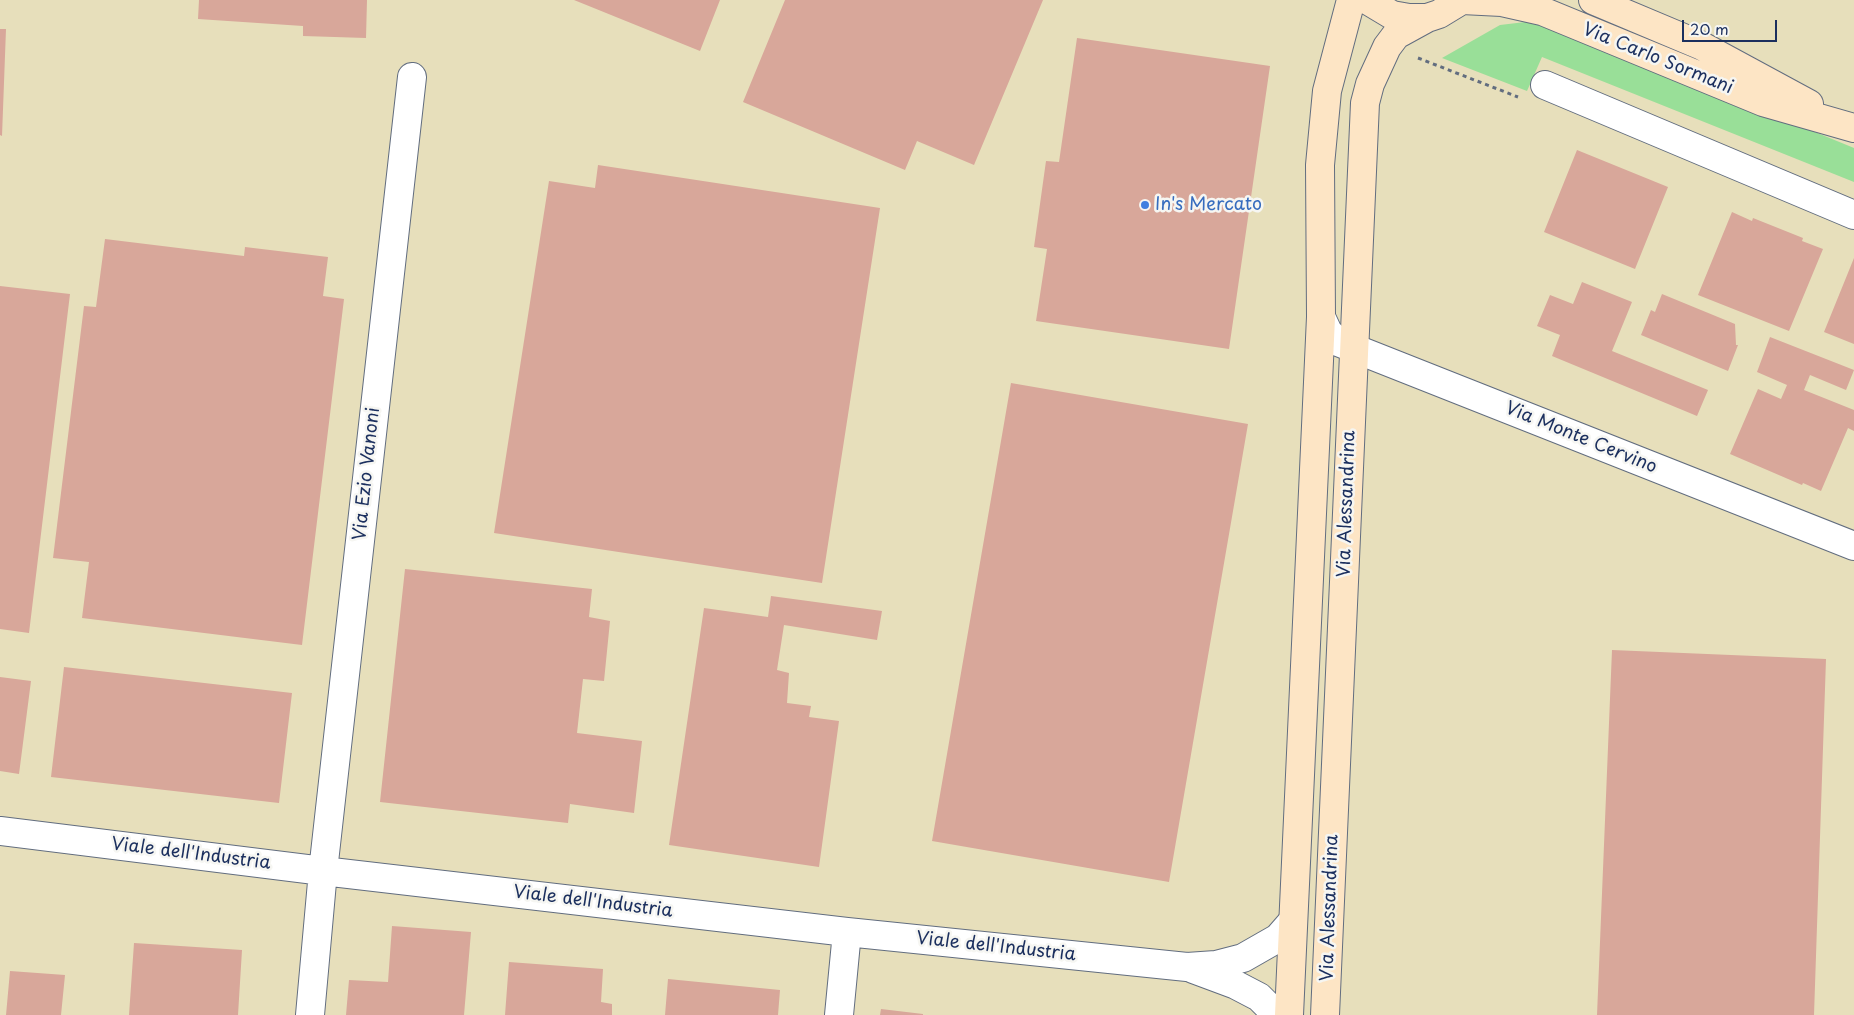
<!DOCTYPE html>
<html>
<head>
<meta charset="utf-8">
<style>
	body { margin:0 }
	#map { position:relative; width:1854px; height:1015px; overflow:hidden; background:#e7dfbb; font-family:"Playpen Sans",sans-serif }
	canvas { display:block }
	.scale { position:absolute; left:1682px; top:20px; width:95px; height:22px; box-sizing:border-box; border:2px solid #1b2f5e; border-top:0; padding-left:6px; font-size:15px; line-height:18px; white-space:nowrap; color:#1b2f5e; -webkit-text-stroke:4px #f6f6f2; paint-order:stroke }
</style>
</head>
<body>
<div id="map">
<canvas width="1854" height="1015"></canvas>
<div class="scale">20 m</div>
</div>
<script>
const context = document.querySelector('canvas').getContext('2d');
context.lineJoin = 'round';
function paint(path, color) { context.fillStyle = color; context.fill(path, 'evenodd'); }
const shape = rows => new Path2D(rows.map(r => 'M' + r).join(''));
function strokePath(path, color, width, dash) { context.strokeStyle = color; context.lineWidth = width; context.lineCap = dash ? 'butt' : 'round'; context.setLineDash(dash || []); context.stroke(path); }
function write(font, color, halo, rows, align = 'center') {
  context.font = font + ' "Playpen Sans",sans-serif'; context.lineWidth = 5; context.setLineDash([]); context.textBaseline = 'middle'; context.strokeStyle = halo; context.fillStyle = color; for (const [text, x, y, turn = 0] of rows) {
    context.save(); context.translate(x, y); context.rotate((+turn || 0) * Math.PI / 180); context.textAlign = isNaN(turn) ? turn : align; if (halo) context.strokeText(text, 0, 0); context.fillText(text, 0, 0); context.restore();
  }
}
paint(shape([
	[1542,20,1854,148,1854,182,1542,57,1527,91,1442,58,1500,25]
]), '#99df98');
paint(shape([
	[199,0,367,0,366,38,303,36,303,26,198,19],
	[574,0,720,0,700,51],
	[785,0,1043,0,974,165,917,141,905,170,743,102],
	[0,29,6,29,2,136,0,135],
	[1077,38,1270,66,1229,349,1036,321,1047,249,1034,247,1046,161,1059,162],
	[1577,150,1668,187,1635,269,1544,232],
	[598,165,880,208,822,583,494,533,549,181,595,188],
	[1732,212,1752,221,1753,218,1803,238,1802,241,1823,249,1789,331,1698,295],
	[105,239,244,256,245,247,328,257,323,296,344,299,302,645,82,618,89,562,53,558,84,306,96,307],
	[1854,258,1854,344,1824,332],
	[1582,282,1632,302,1612,351,1708,390,1697,416,1552,356,1560,335,1537,326,1550,295,1573,304],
	[0,286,70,294,29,633,0,629],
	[1662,294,1735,324,1736,345,1738,345,1728,371,1641,335,1651,310,1655,312],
	[1770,337,1854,370,1846,390,1810,375,1804,390,1854,410,1854,431,1848,428,1821,491,1803,483,1802,485,1730,454,1758,389,1781,399,1787,385,1757,372],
	[1011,383,1248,424,1169,882,932,841],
	[405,569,592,589,589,617,610,621,604,681,583,679,577,733,642,741,634,813,570,804,568,823,380,802],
	[771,596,882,611,877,640,784,625,777,670,789,673,787,703,811,706,809,717,839,721,819,867,669,845,704,608,768,617],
	[1612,650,1826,659,1814,1015,1597,1015],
	[64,667,292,693,279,803,51,777],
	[0,677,31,681,19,774,0,771],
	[392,926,471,932,464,1015,346,1015,349,980,388,982],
	[134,943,242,950,238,1015,129,1015],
	[509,962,603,969,601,1002,612,1004,612,1015,505,1015],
	[10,971,65,975,61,1015,6,1015],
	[668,979,780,990,778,1015,665,1015],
	[881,1009,923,1014,923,1015,880,1015]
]), '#d8a79a');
const street = shape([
	[1545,85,1854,215],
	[1321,317,1328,332,1338,342,1854,546],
	[0,831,323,871,847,932,1187,967,1216,965,1243,958,1278,938,1292,922],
	[1193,969,1236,985,1259,997,1277,1015],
	[310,1015,323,871,412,77],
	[839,1015,847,932]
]);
const secondary = shape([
	[1367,0,1392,15,1409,18,1427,18,1439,14,1462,0],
	[1462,0,1502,2,1542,11,1763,102,1854,128],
	[1593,0,1700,45,1809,104],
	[1289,1015,1321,317,1320,165,1327,91,1351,0],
	[1325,1015,1365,103,1370,84,1387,47,1396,35,1427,18]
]);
strokePath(street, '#626d7f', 30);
strokePath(secondary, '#626d7f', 30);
strokePath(shape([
	[1418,58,1518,97]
]), '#626d7f', 3, [4, 4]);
strokePath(street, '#fff', 28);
strokePath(secondary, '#fde5c5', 28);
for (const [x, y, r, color] of [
	[1145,205,5,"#3f7fe0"]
]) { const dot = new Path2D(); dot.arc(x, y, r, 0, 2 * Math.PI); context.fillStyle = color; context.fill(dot); strokePath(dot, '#f6f6f2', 2); }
write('18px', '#1b2f5e', '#f6f6f2', [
	["Via Carlo Sormani",1658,59,22],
	["Via Monte Cervino",1581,438,22],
	["Via Ezio Vanoni",367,474,-84],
	["Via Alessandrina",1347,504,-88],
	["Viale dell'Industria",191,854,7],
	["Viale dell'Industria",593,902,7],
	["Via Alessandrina",1330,908,-88],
	["Viale dell'Industria",996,947,6]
]);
write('18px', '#366cbe', '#f6f6f2', [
	["In's Mercato",1155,205]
], 'left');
</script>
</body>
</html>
